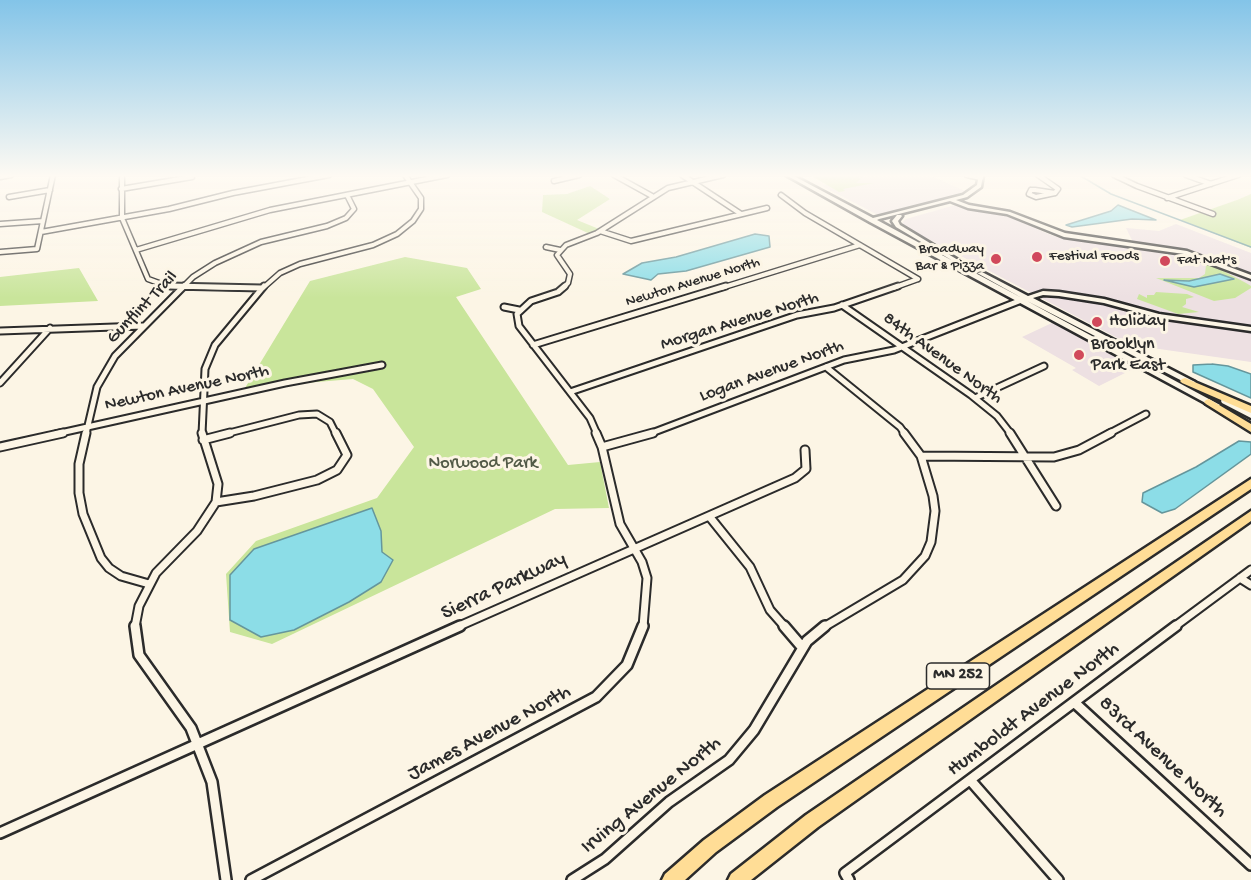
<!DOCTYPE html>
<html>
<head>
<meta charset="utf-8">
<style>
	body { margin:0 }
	canvas { display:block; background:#fcf5e5 }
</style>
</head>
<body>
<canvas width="1251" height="880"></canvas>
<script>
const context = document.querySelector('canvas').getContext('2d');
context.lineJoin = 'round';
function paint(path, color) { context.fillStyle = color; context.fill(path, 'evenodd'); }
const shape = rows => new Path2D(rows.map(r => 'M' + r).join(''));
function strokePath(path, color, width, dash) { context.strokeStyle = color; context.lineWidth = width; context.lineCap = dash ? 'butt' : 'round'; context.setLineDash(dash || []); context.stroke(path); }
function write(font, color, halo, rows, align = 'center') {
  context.font = font + ' "Gochi Hand",sans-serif'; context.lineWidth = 6; context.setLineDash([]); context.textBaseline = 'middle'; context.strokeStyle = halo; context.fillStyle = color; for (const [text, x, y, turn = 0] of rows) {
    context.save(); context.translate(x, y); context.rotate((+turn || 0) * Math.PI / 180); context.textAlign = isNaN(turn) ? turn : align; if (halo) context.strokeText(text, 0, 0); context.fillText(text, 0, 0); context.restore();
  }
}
paint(shape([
	[871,175,929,175,967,192,878,215,822,186],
	[955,205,1007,216,1051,235,1064,239,1136,248,1126,228,1159,231,1176,224,1251,253,1251,362,1131,345,909,229,902,223,906,219],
	[1054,322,1137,367,1099,386,1072,370,1076,368,1022,337]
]), '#ede0e2');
paint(shape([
	[810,175,856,175,861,179,856,183,874,183,843,189,845,191,839,192],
	[590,186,610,199,577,220,599,229,590,234,542,212,543,195,567,194],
	[1251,194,1251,248,1180,220,1237,200],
	[405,257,467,268,481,289,456,297,568,465,600,462,609,508,555,509,272,644,230,632,226,574,256,541,377,498,414,447,373,389,353,379,245,388,310,281],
	[1206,265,1216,267,1246,283,1251,286,1251,288,1235,298,1214,301,1156,278,1199,278,1205,274],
	[79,268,98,301,0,306,0,277],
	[1156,292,1187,294,1194,297,1186,299,1186,304,1182,307,1199,312,1178,314,1137,299,1139,294,1147,298,1147,295,1154,295]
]), '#c9e59b');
const water = shape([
	[1118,205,1156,220,1132,219,1072,227,1066,225,1111,211,1118,205],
	[755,234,769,236,770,247,686,271,658,274,651,280,623,274,642,263,676,257,755,234],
	[1220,274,1234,279,1194,287,1164,280,1189,281,1220,274],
	[1212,364,1228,366,1251,374,1251,398,1193,372,1193,365,1212,364],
	[1239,441,1251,442,1251,454,1175,509,1162,513,1142,502,1143,493,1196,467,1239,441],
	[372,508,381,531,382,552,393,560,381,582,349,602,294,630,261,637,230,620,230,575,254,549,372,508]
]);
paint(water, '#8cdde7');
strokePath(water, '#65969c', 1.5);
strokePath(shape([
	[1079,175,1111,194,1251,247]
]), '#65969c', 1.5);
const streetFar3 = shape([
	[122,175,122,218,148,279,167,286,241,288],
	[614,175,652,196],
	[682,175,741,214],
	[967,175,981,178],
	[1038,175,1058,189,1055,193],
	[1114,175,1137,186,1213,214],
	[1186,175,1211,184],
	[0,177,11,175],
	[554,181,579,175],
	[121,189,192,177],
	[1031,190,1035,190,1055,193,1036,197,1029,194,1031,190],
	[781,195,805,213,918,279],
	[9,197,50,190],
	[1167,198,1238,175],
	[0,224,43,221],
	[600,231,631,241,767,208],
	[41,232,169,209,233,193,329,175],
	[546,247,560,250],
	[136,250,270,210,447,175],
	[0,252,37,249,53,175],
	[182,288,193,277,215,263,261,242,327,226,346,218,354,209,347,195],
	[263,288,280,273,300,264,373,245,397,234,413,221,421,209,421,198,405,175],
	[563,288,568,283,570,274,557,255,566,245,597,233,668,188,723,175],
	[721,288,860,245],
	[893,288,918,279]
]);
const streetFar2 = shape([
	[170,286,262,288],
	[565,286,558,292,531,301,517,314,519,326,590,418,597,434],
	[842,305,971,395,997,416,1011,434],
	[504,307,519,310],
	[0,331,143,326],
	[533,345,726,286],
	[826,367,900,427,905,434],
	[0,383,50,328],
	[570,392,797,315,834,308,898,286],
	[975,398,1044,366],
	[56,434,285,383,382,365],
	[86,434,97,387,115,356,184,286],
	[202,434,205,369,215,345,264,286],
	[225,434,299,415,317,414,330,422,336,434],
	[649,434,844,360,894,350,1019,301],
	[1108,434,1146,414]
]);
const streetFar1 = shape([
	[86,433,79,464,79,493,83,514,101,558,109,568,121,576,149,584],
	[596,433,602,447,620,524,642,562,647,578,643,627],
	[1010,433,1056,506],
	[203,440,230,433],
	[0,447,63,433],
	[602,447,653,433],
	[921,456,1054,457,1079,450,1111,433],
	[216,502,254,496,317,480,337,470,347,455,336,433],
	[709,516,750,567,770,610,785,627],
	[1240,578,1251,585],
	[135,627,139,606,156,573,197,531,216,502,218,484,202,433],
	[457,627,795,478,806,469,805,450],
	[824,627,903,580,925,556,931,542,935,511,933,496,921,456,904,433],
	[1174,627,1251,570]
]);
const street = shape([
	[135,626,139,655,191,728,212,782,226,880],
	[784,626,802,647],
	[1075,703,1251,865],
	[971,781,1058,880],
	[0,833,460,626],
	[251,880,596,697,627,665,643,626],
	[572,880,605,859,669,802,729,760,754,730,807,641,825,626],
	[849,880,845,873,1176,626]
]);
const secondary = shape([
	[786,175,792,175,873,218,963,195,977,185,979,175,983,175,981,187,967,197,956,200,969,205,1010,212,1065,233,1187,251,1251,275,1251,279,1184,254,1064,237,1007,214,968,208,950,201,879,219,877,220,953,261,896,227,892,221,897,215,901,215,902,216,898,221,900,225,958,260,953,261,1022,298,977,273,982,272,1028,296,1043,291,1059,292,1104,299,1159,314,1251,327,1251,331,1159,318,1104,303,1059,296,1043,295,1033,298,1195,382,1196,384,1192,386,1027,301,1220,405,1216,407,1213,407,870,222,786,175],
	[1222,399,1228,399,1251,412,1251,418,1222,403,1221,401,1222,399]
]);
const highway = shape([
	[1185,378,1251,406,1251,413,1182,383,1180,381,1182,379,1185,378],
	[1209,399,1251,424,1251,432,1206,404,1204,402,1206,400,1209,399],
	[1251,479,1251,489,777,807,716,852,685,880,662,880,665,874,704,840,765,795,1251,479],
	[1251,511,1251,521,818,827,751,880,728,880,731,874,806,815,1251,511]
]);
strokePath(streetFar3, '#2b2b2b', 7);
strokePath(streetFar2, '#2b2b2b', 9);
strokePath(streetFar1, '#2b2b2b', 11);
strokePath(street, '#2b2b2b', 14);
strokePath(secondary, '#2b2b2b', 5);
strokePath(highway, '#2b2b2b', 5);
strokePath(streetFar3, '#fcf5e5', 4);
strokePath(streetFar2, '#fcf5e5', 5);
strokePath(streetFar1, '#fcf5e5', 7);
strokePath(street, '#fcf5e5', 9);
paint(secondary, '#fcf5e5');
paint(highway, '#ffdd96');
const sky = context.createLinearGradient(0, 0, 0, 298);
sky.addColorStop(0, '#83c4e8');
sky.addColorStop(0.59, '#fefaf3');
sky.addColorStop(1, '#fefaf300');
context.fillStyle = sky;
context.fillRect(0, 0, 1251, 298);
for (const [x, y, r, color] of [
	[1037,257,6,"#d1495b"],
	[996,259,6,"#d1495b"],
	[1165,261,6,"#d1495b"],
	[1097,322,6,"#d1495b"],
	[1079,355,6,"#d1495b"]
]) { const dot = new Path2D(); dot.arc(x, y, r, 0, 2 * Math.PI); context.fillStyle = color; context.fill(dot); strokePath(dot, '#fcf5e5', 2); }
write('15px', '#2b2b2b', '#fcf5e5', [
	["Broadway",984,250,"right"],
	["Bar & Pizza",984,267,"right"],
	["Festival Foods",1049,257],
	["Fat Nat's",1177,261]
], 'left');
write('15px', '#2b2b2b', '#fcf5e5', [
	["Newton Avenue North",693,283,-17]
]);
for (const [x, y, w] of [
	[958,676,63]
]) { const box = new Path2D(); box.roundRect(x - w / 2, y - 13, w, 26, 4.5); context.fillStyle = '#fcf5e5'; context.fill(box); strokePath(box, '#2b2b2b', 1.5); }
write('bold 16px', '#2b2b2b', null, [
	["MN 252",958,676]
]);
write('18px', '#2b2b2b', '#fcf5e5', [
	["Gunflint Trail",143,308,-46],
	["Morgan Avenue North",740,322,-17],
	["84th Avenue North",942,359,36],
	["Logan Avenue North",772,372,-20],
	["Newton Avenue North",187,389,-12]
]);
write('18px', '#2b2b2b', '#fcf5e5', [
	["Holiday",1109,322],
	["Brooklyn",1091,345],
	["Park East",1091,366]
], 'left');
write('18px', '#525a47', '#fcf5e5', [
	["Norwood Park",483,464]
]);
write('21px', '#2b2b2b', '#fcf5e5', [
	["Sierra Parkway",504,587,-25],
	["Humboldt Avenue North",1034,710,-37],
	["James Avenue North",490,734,-28],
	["83rd Avenue North",1162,758,43],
	["Irving Avenue North",652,796,-39]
]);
</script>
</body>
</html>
